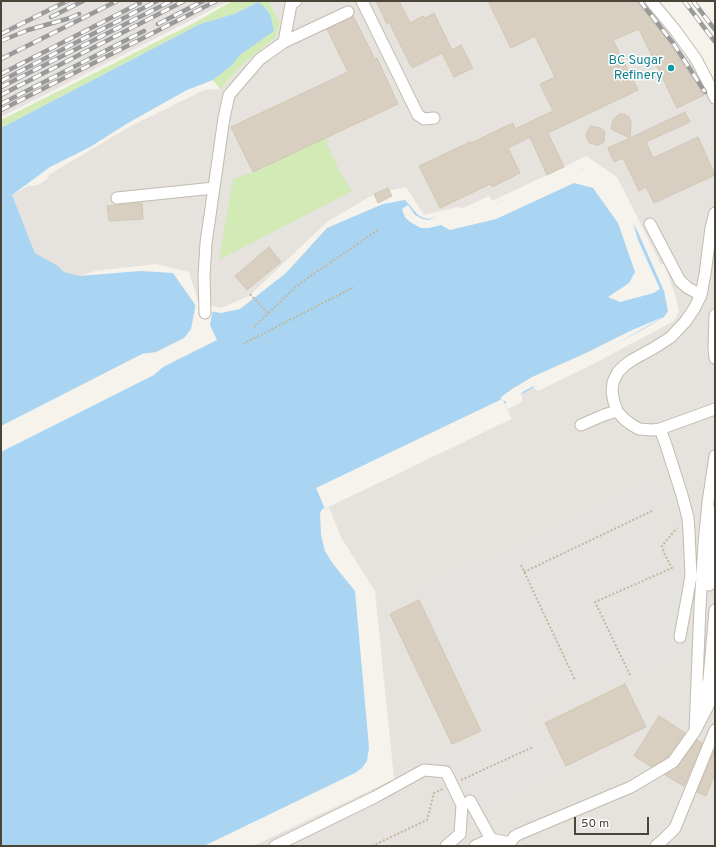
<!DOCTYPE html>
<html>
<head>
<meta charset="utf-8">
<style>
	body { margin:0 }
	#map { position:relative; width:716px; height:847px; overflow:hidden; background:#f6f3ec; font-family:Overpass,sans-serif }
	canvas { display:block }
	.frame { position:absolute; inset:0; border:2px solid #4b4439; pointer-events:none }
	.scale { position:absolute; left:574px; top:817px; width:75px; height:18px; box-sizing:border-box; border:2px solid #4b4439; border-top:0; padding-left:5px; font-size:12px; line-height:14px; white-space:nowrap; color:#4b4439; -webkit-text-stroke:3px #fff; paint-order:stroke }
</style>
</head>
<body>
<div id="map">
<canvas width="716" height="847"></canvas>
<div class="frame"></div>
<div class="scale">50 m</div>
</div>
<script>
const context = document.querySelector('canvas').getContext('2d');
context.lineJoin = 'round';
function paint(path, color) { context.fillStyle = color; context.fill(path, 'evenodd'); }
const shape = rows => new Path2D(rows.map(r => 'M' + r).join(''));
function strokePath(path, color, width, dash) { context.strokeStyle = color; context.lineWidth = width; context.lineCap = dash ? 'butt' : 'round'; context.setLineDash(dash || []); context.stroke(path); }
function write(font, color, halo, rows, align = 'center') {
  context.font = font + ' Overpass,sans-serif'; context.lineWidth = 3; context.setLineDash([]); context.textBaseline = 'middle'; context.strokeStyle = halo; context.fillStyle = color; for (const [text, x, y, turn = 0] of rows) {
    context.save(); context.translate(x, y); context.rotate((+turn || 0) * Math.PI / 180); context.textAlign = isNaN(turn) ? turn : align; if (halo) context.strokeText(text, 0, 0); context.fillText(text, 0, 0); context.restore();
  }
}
paint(shape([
	[1,1,229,1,1,117],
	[269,1,638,1,671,42,694,66,713,103,715,110,715,837,714,846,253,846,394,779,375,591,342,539,329,508,325,509,503,399,508,409,522,402,522,394,533,388,538,391,595,363,674,321,679,312,675,294,664,264,661,265,617,177,586,156,564,167,492,201,489,196,463,208,457,207,424,215,406,187,386,191,369,197,327,222,249,296,221,308,198,301,189,272,156,264,95,271,80,276,64,272,58,266,35,253,12,195,28,186,38,185,47,179,50,174,131,126,204,90,220,89,243,64,275,38,280,23]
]), '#e6e2dd');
paint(shape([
	[232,1,269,1,280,23,275,38,243,64,220,89,213,80,231,66,240,55,258,2,234,14,200,24,1,128,1,120,196,22],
	[329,137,327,144,340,172,352,191,219,260,233,179,253,172]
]), '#d2eab5');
paint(shape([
	[656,480,664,498,660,505,647,512,660,538,657,541,670,568,677,565,685,582,673,637,680,651,608,685,601,671,483,727,419,592],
	[523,714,552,773,478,809,458,769,448,774,438,755]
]), '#e5e3e0');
paint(shape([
	[258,2,263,6,270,14,274,31,240,55,231,66,213,80,187,90,128,123,90,147,50,167,12,195,35,253,58,266,64,272,80,276,140,271,173,273,198,309,221,313,240,309,286,273,327,228,383,204,405,200,418,215,424,218,429,219,445,214,488,207,571,172,582,169,601,174,612,182,623,205,637,230,664,291,668,311,664,317,642,330,593,357,536,384,533,388,522,394,508,398,505,405,512,419,325,509,329,545,338,563,359,586,375,766,227,846,1,846,1,128,200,24,234,14]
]), '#a9d4f2');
paint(shape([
	[590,169,600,173,610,179,617,189,632,218,638,240,660,289,654,293,620,302,608,297,629,283,635,272,618,223,593,188,574,183,496,219,450,230,441,225,429,228,421,228,410,222,405,217,402,209,408,205,415,215,423,219,429,220,447,212,475,206,489,204,496,204,523,190,570,170],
	[196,303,199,307,213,309,210,325,217,340,163,367,154,375,1,452,1,426,142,354,156,352,184,338,191,329],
	[663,317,594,357,524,391,516,398,509,400,508,403,503,400,512,419,325,509,327,511,332,537,332,544,331,545,339,561,343,561,360,585,363,590,367,605,377,767,372,773,362,779,232,846,204,846,355,773,362,768,367,761,369,748,355,591,333,564,325,551,321,535,320,513,323,508,325,509,316,488,502,399,500,398,512,389,532,377,586,353,630,331]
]), '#f6f3ec');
const building = shape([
	[376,1,399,1,410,23,423,16,425,18,434,13,452,50,461,45,473,68,454,77,442,53,412,68,389,22,387,24,376,1],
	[488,1,637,1,659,28,704,95,677,108,639,29,613,40,638,90,548,133,564,167,547,175,530,137,508,148,520,173,492,187,490,184,440,208,419,166,470,142,471,143,513,123,515,129,553,111,540,84,555,77,535,36,511,48,488,1],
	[353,16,375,59,377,58,398,104,253,172,231,127,348,72,327,29,353,16],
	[685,112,690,122,646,142,653,158,698,137,715,175,654,203,646,187,639,191,623,158,614,162,608,148,630,138,611,129,613,120,619,114,624,114,629,117,631,123,630,138,685,112],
	[591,126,600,128,605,132,604,142,599,145,596,145,590,143,588,141,586,135,587,132,591,126],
	[388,188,392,196,378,203,374,194,388,188],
	[142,203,143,219,109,221,107,206,142,203],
	[269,247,281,262,247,290,235,276,269,247],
	[419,600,481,731,452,744,390,614,419,600],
	[625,684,646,727,566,766,545,723,625,684],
	[659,716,685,733,668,757,652,767,634,756,659,716],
	[697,740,702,743,684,786,665,775,678,766,697,740],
	[715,749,715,774,706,796,697,792,715,749]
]);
paint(building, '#d8cfc1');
strokePath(building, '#d3c7b4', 1);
const minor = shape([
	[362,1,418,115,424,119,434,118],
	[651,1,675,30,696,59,706,78,715,98],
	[284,42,348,12],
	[117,198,214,188],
	[715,213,711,228,705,274,701,295,694,309,685,322,671,337,654,348,632,360,625,365,618,372,613,382,612,392,614,402,617,411,624,419,632,425,639,429,652,430,660,429,715,409],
	[650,224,680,281,688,288,701,295],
	[205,313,204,276,206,243,224,118,229,95,260,59,284,42,291,4,296,1],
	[715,315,714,347,715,358],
	[581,425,604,415,617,411],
	[660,429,666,445,682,495,688,518,689,532,691,576,680,637],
	[709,585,715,511],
	[702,704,704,700,709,679,715,610],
	[695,731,700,607,704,543,708,502,715,456],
	[470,801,491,839],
	[275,846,375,797,424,770,446,772,462,805,460,834,446,846],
	[475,846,491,839,510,843],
	[509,846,510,843,514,837,519,834,631,787,673,762,695,731,707,708,715,689],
	[656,846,666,837,675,828,715,730]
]);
strokePath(minor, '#c2bbae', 13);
strokePath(shape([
	[250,294,268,313],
	[254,327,299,284,378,230],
	[243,344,354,287],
	[521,565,575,680],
	[524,572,652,511],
	[630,675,595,602,672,568,664,553,662,546,677,528],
	[461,780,533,747],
	[372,846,427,820,434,793,443,789]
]), '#c4b79f', 2, [2, 2]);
strokePath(minor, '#fff', 11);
const rail = shape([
	[640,1,673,43,705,92],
	[684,1,715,42],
	[693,1,715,30],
	[51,17,83,1],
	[158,24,203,1],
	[1,34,67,1],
	[1,41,28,30,70,18,79,14],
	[1,59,117,1],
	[1,74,140,3],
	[1,81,157,1],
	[1,87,171,1],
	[1,95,184,1],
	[1,104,144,31],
	[1,110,216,1]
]);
strokePath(rail, '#9a9a9a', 4.5);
strokePath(rail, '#fff', 3, [9]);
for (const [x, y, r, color] of [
	[671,68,4,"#0f9aa8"]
]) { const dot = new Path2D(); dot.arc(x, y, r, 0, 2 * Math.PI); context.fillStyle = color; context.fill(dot); strokePath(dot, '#fff', 1.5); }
write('13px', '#0d838f', '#fff', [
	["BC Sugar",663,61],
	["Refinery",663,76]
], 'right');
</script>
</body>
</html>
